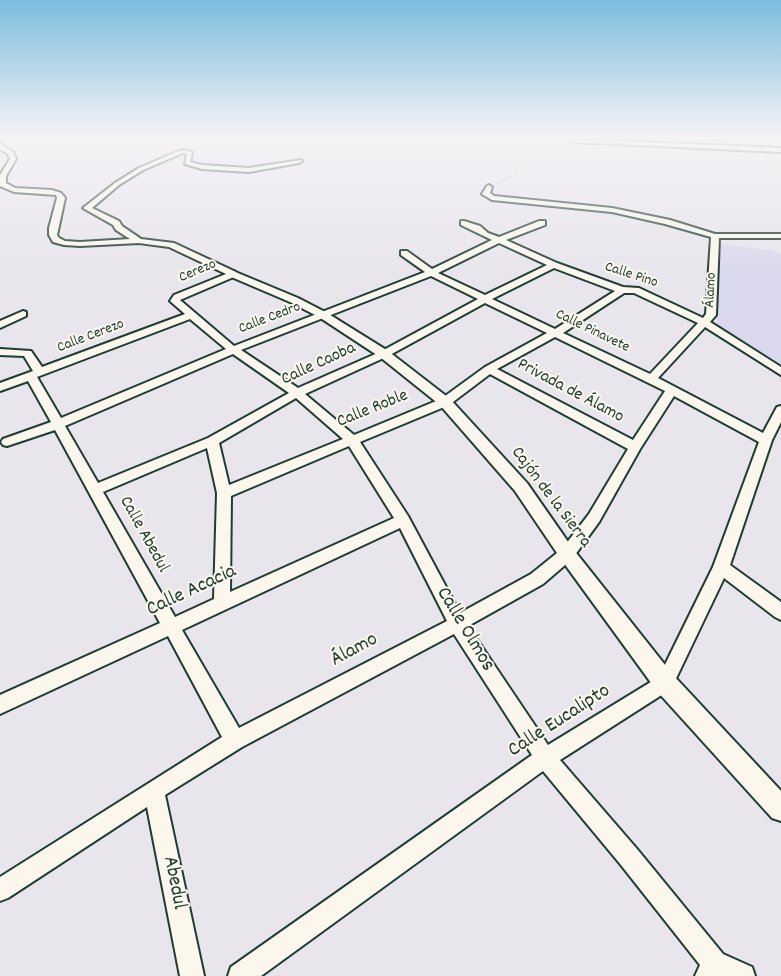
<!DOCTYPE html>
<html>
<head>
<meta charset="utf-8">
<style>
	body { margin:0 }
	canvas { display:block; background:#e8e5ec }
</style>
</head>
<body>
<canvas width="781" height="976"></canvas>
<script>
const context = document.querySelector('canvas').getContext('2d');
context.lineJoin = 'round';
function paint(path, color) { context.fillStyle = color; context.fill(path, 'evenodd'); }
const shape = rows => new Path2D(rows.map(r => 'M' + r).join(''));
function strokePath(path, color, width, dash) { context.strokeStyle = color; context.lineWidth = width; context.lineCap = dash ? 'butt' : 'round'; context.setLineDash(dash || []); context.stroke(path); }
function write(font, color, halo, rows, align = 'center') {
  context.font = font + ' Dekko,sans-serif'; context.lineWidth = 4; context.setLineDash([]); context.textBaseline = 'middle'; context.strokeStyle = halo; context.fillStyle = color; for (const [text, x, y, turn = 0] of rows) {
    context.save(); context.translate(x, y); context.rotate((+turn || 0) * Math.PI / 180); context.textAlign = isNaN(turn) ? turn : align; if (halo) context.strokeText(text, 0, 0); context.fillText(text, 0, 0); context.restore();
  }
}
paint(shape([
	[720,244,770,250,781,254,781,366,717,325]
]), '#dad8ec');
const minor = shape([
	[574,139,781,148,781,152,572,142,574,139],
	[0,144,13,152,16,159,6,176,6,183,15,188,52,190,61,193,65,198,57,235,59,238,65,241,80,242,130,239,116,230,113,225,83,208,115,183,139,168,181,150,192,152,190,162,202,165,249,168,301,160,302,161,299,163,249,172,202,169,185,164,187,154,183,153,143,170,119,185,92,208,119,221,122,226,141,239,174,243,236,272,236,276,180,300,234,346,425,272,401,255,401,251,407,251,432,269,492,240,461,225,461,221,464,221,480,226,488,233,499,237,539,221,545,221,545,225,506,240,557,263,623,287,639,288,703,318,706,314,711,237,665,224,612,212,492,200,482,194,487,186,489,185,492,187,490,193,494,196,612,208,670,220,715,234,781,234,781,238,719,238,716,315,710,322,781,367,781,375,705,327,658,378,763,433,777,407,781,406,781,422,772,440,730,565,781,602,781,620,775,617,724,578,671,689,560,760,637,849,723,954,752,967,755,976,695,976,700,965,621,865,543,771,261,976,228,976,231,967,532,755,454,634,242,747,165,795,204,976,180,976,147,807,8,898,0,901,0,877,222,737,168,636,0,714,0,695,160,623,55,430,7,446,3,445,1,442,3,439,51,422,28,381,0,391,0,383,33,371,24,356,0,355,0,349,31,351,42,367,185,314,170,301,174,295,226,274,169,247,139,243,80,246,64,245,53,242,49,235,49,228,57,198,56,195,14,192,0,186,0,175,10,159,8,154,0,149,0,144],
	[499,243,547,265,485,295,438,273,499,243],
	[554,268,615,291,555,329,492,299,554,268],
	[431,276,478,299,380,352,298,388,241,350,431,276],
	[624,293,634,293,698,323,650,374,563,333,624,293],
	[485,303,547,333,485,367,441,399,354,435,305,394,388,356,485,303],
	[190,319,226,349,61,418,37,377,190,319],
	[555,337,665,391,633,440,497,369,555,337],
	[233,354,289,393,208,438,98,483,65,426,233,354],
	[490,374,628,449,589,514,562,549,531,574,460,613,408,516,360,442,449,405,490,374],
	[674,396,759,442,713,567,659,677,548,745,468,626,543,584,572,559,599,522,640,449,674,396],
	[296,398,343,439,229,485,219,443,296,398],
	[349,446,394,518,230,592,231,496,349,446],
	[207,448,217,493,214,599,175,617,103,492,207,448],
	[400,528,447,621,239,728,182,630,400,528],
	[23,311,26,312,26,316,0,328,0,321,23,311]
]);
const tertiary = shape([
	[233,271,298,298,327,313,388,351,450,399,527,483,573,549,673,675,781,791,781,821,772,818,657,691,561,559,515,491,440,405,380,357,319,317,290,302,229,276,228,274,229,272,233,271]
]);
strokePath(minor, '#1f3d34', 4);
strokePath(tertiary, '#1f3d34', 4);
strokePath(shape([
	[547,138,566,140],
	[497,183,514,176,518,171,508,156,507,146,509,138]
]), '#1f3d34', 1, [0.5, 2]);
paint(minor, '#fbf7ec');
paint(tertiary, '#fbf7ec');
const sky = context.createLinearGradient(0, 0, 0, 274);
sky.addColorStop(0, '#7cbddf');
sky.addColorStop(0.5, '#f5f3f6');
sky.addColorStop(1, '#f5f3f600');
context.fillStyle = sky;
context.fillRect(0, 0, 781, 274);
write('15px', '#1f3d34', '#fbf7ec', [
	["Cerezo",198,272,-23],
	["Calle Pino",631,276,18],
	["Álamo",712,290,-87],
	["Calle Cedro",270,319,-21],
	["Calle Pinavete",592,332,26],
	["Calle Cerezo",91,337,-21]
]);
write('18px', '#1f3d34', '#fbf7ec', [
	["Calle Caoba",319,365,-25],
	["Privada de Álamo",570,392,28],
	["Calle Roble",373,410,-22],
	["Cajón de la Sierra",550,498,53],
	["Calle Abedul",143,535,61]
]);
write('21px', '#1f3d34', '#fbf7ec', [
	["Calle Acacia",192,592,-25],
	["Calle Olmos",464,630,59],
	["Álamo",355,651,-28],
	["Calle Eucalipto",560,722,-33],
	["Abedul",173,883,79]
]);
</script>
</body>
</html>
